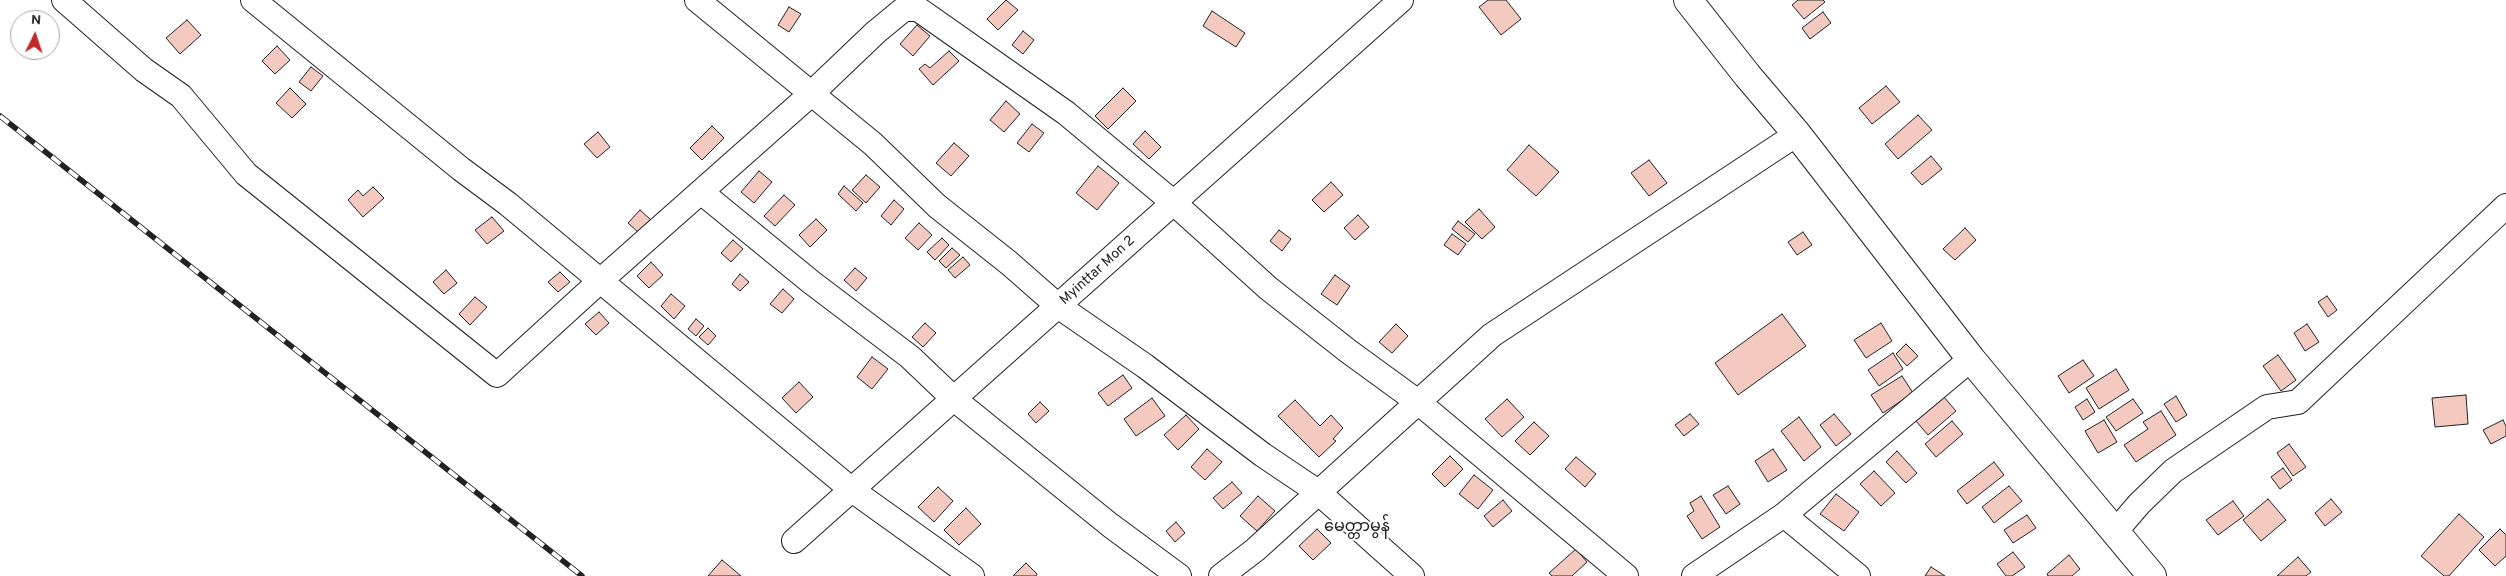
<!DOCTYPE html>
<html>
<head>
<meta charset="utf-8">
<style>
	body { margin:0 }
	#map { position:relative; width:2506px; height:576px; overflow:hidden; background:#fff; font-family:Overpass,sans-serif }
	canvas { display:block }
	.north { position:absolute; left:10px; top:10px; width:50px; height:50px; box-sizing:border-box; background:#fff; border:1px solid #a7a7a7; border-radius:50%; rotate:4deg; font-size:14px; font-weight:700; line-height:20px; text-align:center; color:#222 }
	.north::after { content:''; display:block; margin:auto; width:18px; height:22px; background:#c62828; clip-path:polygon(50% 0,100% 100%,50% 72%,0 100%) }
</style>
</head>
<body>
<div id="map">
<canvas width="2506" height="576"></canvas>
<div class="north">N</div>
</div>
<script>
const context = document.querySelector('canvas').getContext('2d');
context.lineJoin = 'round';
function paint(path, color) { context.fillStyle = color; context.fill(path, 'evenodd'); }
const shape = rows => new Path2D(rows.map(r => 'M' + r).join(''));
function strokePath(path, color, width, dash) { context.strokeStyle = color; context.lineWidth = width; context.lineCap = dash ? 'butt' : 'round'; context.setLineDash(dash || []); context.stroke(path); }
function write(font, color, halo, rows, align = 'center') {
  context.font = font + ' Overpass,"Noto Sans Myanmar",sans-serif'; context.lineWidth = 4; context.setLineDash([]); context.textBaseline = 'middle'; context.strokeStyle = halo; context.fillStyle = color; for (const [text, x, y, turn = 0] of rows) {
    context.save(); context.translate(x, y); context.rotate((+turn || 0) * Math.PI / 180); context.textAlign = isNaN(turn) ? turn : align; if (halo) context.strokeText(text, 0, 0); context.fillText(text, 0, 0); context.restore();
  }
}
const building = shape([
	[1006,0,1018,10,998,30,987,19,1006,0],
	[1488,0,1506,0,1521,19,1501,35,1479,7,1488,0],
	[1798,0,1823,0,1825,2,1804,19,1792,5,1798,0],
	[789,7,801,14,789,32,778,25,789,7],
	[1212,11,1245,33,1236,47,1203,26,1212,11],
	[1823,12,1831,23,1810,39,1802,28,1823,12],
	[187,20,201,35,180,54,166,38,187,20],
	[917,25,930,36,913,56,900,44,917,25],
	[1023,31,1034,40,1023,54,1012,45,1023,31],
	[277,46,290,60,275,74,262,61,277,46],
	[949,51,959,61,933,85,919,69,925,64,930,68,949,51],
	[311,67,323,76,311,91,299,82,311,67],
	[1886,86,1900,102,1872,124,1859,108,1886,86],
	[290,88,306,104,292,118,276,103,290,88],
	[1123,88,1136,101,1108,129,1095,116,1123,88],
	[1006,101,1020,114,1004,132,990,120,1006,101],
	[1918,115,1932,130,1898,159,1885,144,1918,115],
	[1032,124,1044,133,1029,152,1017,143,1032,124],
	[712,126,724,138,702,160,690,148,712,126],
	[1145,131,1161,147,1149,159,1133,144,1145,131],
	[598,132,610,147,597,158,584,144,598,132],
	[954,143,969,156,951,176,936,163,954,143],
	[1529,145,1559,172,1536,196,1507,170,1529,145],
	[1931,156,1942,169,1922,185,1911,173,1931,156],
	[1649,160,1667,183,1649,196,1631,173,1649,160],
	[1098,166,1119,183,1097,210,1076,193,1098,166],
	[759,171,772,182,754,203,741,192,759,171],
	[866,175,880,187,866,203,852,190,866,175],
	[1331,182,1343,195,1324,212,1312,200,1331,182],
	[844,186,863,203,856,211,838,194,844,186],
	[373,187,384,198,363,217,348,200,358,190,363,196,373,187],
	[784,195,795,205,775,226,764,216,784,195],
	[894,200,904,209,891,225,881,216,894,200],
	[1479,209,1495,227,1482,239,1465,222,1479,209],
	[640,210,651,220,640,234,628,223,640,210],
	[1358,215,1369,227,1355,240,1344,228,1358,215],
	[492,217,504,231,487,244,475,230,492,217],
	[816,219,827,230,810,247,799,235,816,219],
	[1458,221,1475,234,1468,242,1452,229,1458,221],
	[919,223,932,235,918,250,905,238,919,223],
	[1965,228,1976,240,1955,260,1943,249,1965,228],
	[1279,230,1291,239,1282,251,1270,241,1279,230],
	[1803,232,1812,245,1797,255,1788,242,1803,232],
	[1452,234,1466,244,1458,255,1444,245,1452,234],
	[942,238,949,245,935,260,927,252,942,238],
	[733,240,743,249,731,262,721,253,733,240],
	[952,248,960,255,946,268,939,261,952,248],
	[963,257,970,265,955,278,948,270,963,257],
	[651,262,663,275,649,288,637,276,651,262],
	[855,268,867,278,856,291,844,280,855,268],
	[446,270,457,283,444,294,433,282,446,270],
	[560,272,570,282,558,292,548,282,560,272],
	[740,274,749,282,740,291,732,284,740,274],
	[1335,275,1350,286,1337,305,1321,294,1335,275],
	[783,289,794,299,782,313,770,304,783,289],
	[671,294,685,306,674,319,661,306,671,294],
	[2327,296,2337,310,2328,317,2318,302,2327,296],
	[475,297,487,307,470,325,459,314,475,297],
	[599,312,609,323,596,335,585,324,599,312],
	[1782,314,1806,346,1738,395,1715,363,1782,314],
	[696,319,704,326,696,336,688,329,696,319],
	[925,323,936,333,923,347,912,337,925,323],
	[1881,323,1892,341,1866,358,1854,340,1881,323],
	[1396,324,1408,336,1392,353,1379,342,1396,324],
	[2307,324,2319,342,2305,351,2294,333,2307,324],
	[708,328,716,336,708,345,699,337,708,328],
	[1906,344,1918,356,1907,366,1896,354,1906,344],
	[1893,353,1903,369,1879,386,1868,370,1893,353],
	[2278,355,2296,380,2281,391,2263,366,2278,355],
	[872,357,888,369,872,389,857,377,872,357],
	[2083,360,2094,376,2069,393,2058,376,2083,360],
	[2116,369,2129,390,2099,409,2086,388,2116,369],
	[1123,375,1132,388,1108,406,1098,393,1123,375],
	[1902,376,1913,393,1883,413,1871,395,1902,376],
	[799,382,813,397,796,413,782,398,799,382],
	[2466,395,2468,424,2435,427,2432,398,2466,395],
	[1943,396,1956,411,1928,435,1915,420,1943,396],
	[2176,396,2187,415,2176,422,2164,404,2176,396],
	[1152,398,1165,416,1136,436,1124,419,1152,398],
	[1507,399,1524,417,1502,437,1485,419,1507,399],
	[2087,399,2095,412,2083,420,2075,407,2087,399],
	[2133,399,2143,413,2116,431,2106,417,2133,399],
	[1295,400,1320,426,1331,415,1343,428,1333,439,1336,441,1319,457,1278,416,1295,400],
	[1040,402,1049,411,1036,423,1028,414,1040,402],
	[2161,411,2176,435,2136,462,2124,445,2148,429,2143,422,2161,411],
	[1690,414,1699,424,1684,436,1675,425,1690,414],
	[1834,414,1851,434,1836,446,1820,425,1834,414],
	[1186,415,1199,429,1178,450,1164,435,1186,415],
	[1799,417,1821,447,1804,461,1781,431,1799,417],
	[2104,420,2117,442,2098,453,2085,431,2104,420],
	[2503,420,2506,426,2506,436,2491,444,2483,430,2503,420],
	[1952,421,1963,434,1936,457,1925,444,1952,421],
	[1534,422,1549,436,1530,455,1515,441,1534,422],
	[2289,444,2306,467,2293,476,2277,453,2289,444],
	[1207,449,1222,462,1205,480,1191,467,1207,449],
	[1773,449,1787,470,1768,482,1755,461,1773,449],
	[1897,451,1917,473,1906,483,1886,462,1897,451],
	[1450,456,1463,469,1445,487,1432,474,1450,456],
	[1576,457,1596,474,1585,487,1565,469,1576,457],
	[1994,462,2004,475,1967,504,1957,491,1994,462],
	[2283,468,2292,480,2280,489,2271,477,2283,468],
	[1874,471,1895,493,1881,506,1860,484,1874,471],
	[1474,475,1493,490,1478,509,1459,494,1474,475],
	[1232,482,1242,493,1223,509,1213,498,1232,482],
	[1728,486,1740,504,1726,514,1713,495,1728,486],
	[2009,486,2022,501,1994,523,1982,507,2009,486],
	[938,487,953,501,934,522,918,507,938,487],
	[1836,494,1859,512,1844,531,1820,514,1836,494],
	[1258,496,1275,511,1257,531,1240,516,1258,496],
	[1701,496,1720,527,1702,539,1687,516,1694,511,1690,503,1701,496],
	[2268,499,2286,520,2261,541,2243,520,2268,499],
	[2331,499,2342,512,2325,526,2315,513,2331,499],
	[1503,500,1512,511,1493,527,1484,516,1503,500],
	[2233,501,2244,516,2218,535,2206,520,2233,501],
	[966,508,981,524,959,545,944,530,966,508],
	[2459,514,2484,537,2449,576,2444,576,2421,556,2459,514],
	[2027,515,2036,528,2013,543,2004,530,2027,515],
	[1176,522,1185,533,1175,542,1166,531,1176,522],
	[1317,529,1331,543,1313,560,1299,546,1317,529],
	[2500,529,2506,535,2506,556,2495,566,2479,550,2500,529],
	[1576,549,1587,562,1572,576,1552,576,1549,573,1576,549],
	[2013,552,2025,567,2012,576,2006,576,1997,564,2013,552],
	[2069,555,2080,569,2072,576,2048,576,2047,574,2069,555],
	[2298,557,2311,572,2306,576,2277,576,2298,557],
	[722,560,741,576,708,576,722,560],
	[1026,563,1037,574,1036,576,1013,576,1026,563],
	[1931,567,1945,576,1925,576,1931,567]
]);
paint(building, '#f3c9c0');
strokePath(building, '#222', 1);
const minor = shape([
	[64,0,144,70,181,96,246,174,497,375,600,281,810,95,876,32,904,9,918,9,1066,113,1174,203,1268,288,1348,351,1418,402,1626,576],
	[253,0,461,169,508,204,852,490,972,576],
	[697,0,873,144,937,206,1009,263,1058,306,1145,366,1263,455,1318,492,1412,576],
	[701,192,811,282,910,357,954,399,1110,525,1179,576],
	[1784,515,1858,576],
	[2115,532,2139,504,2173,471,2267,407,2298,402,2506,206],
	[794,541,1401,0],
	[1221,576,1255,550,1492,335,1797,134],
	[1694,576,1784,515,1971,359]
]);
const highway = shape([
	[1688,0,1747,75,1797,134,1971,359,2152,576]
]);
strokePath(minor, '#222', 26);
strokePath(highway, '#222', 30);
strokePath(minor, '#fff', 24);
strokePath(highway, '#fff', 28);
const rail = shape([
	[0,116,582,576]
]);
strokePath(rail, '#222', 5.5);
strokePath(rail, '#fff', 4, [11]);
write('14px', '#222', '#fff', [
	["Myinttar Mon 2",1098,271,-42]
]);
write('16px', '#222', '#fff', [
	["မေတ္တာမွန်",1357,528]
]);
</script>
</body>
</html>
